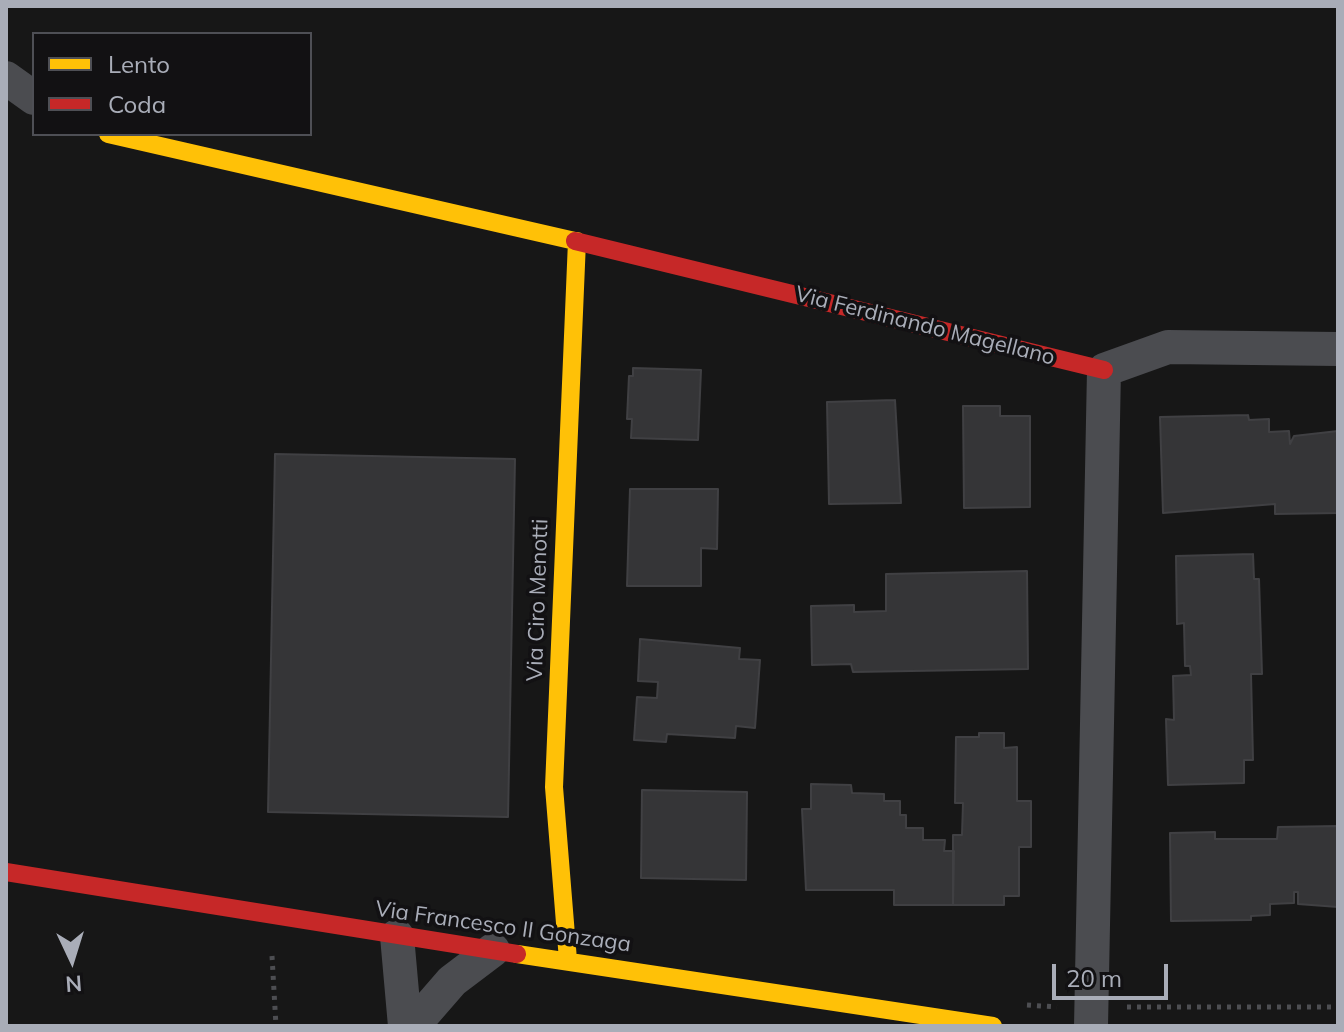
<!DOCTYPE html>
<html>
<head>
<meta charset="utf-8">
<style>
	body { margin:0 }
	#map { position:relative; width:1344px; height:1032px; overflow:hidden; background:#171717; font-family:Mulish,sans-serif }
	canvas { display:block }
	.frame { position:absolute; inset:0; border:8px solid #a9adb8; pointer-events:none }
	.legend { position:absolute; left:32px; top:32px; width:280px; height:104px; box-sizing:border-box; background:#121113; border:2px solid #4e4f55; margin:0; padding:10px 14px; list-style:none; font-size:24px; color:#a9adb8 }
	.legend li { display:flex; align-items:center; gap:16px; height:40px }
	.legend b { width:40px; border:2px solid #4e4f55 }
	.north { position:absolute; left:32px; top:920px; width:80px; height:80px; -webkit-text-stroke:6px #121113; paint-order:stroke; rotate:176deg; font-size:22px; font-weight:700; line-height:32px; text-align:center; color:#a9adb8 }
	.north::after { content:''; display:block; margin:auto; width:28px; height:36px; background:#a9adb8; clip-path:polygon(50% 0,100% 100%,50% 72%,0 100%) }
	.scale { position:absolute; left:1052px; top:964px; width:116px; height:36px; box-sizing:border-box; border:4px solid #a9adb8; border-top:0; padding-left:10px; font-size:24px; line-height:28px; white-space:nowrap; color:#a9adb8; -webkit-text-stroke:6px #121113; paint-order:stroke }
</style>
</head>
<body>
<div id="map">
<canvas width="1344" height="1032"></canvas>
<div class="frame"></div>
<ul class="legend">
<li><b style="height:10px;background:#ffc107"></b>Lento</li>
<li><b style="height:10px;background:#c62828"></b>Coda</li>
</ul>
<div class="north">N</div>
<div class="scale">20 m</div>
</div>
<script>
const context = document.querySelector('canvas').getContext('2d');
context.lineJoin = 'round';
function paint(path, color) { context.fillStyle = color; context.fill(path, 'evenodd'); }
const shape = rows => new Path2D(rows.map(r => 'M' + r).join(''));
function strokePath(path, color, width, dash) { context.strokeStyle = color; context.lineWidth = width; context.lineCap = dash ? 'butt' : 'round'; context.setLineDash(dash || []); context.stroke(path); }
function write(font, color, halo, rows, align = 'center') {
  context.font = font + ' Mulish,sans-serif'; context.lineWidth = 7; context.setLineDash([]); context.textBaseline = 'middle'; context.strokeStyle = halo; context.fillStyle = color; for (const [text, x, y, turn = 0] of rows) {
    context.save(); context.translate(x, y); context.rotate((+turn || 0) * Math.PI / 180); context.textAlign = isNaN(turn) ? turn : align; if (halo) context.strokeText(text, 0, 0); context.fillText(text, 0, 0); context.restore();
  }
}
const building = shape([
	[633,368,701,370,698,440,631,438,632,419,627,419,629,376,633,376,633,368],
	[895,400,901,503,829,504,827,402,895,400],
	[963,406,1000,406,1000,416,1030,416,1030,507,964,508,963,406],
	[1248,415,1249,420,1269,419,1269,432,1289,431,1290,444,1294,436,1338,431,1338,513,1275,514,1275,504,1163,513,1160,417,1248,415],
	[275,454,515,459,508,817,268,812,275,454],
	[630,489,718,489,717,549,701,548,701,586,627,586,630,489],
	[1253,554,1254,579,1259,579,1262,674,1251,674,1253,760,1244,760,1244,783,1168,785,1166,719,1174,720,1173,676,1191,675,1190,666,1185,666,1184,623,1177,624,1176,556,1253,554],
	[1027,571,1028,669,853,672,851,664,812,665,811,606,854,605,854,612,886,611,886,574,1027,571],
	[640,639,740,648,739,659,760,660,755,728,736,726,735,738,667,734,666,742,634,740,637,697,657,698,658,682,638,681,640,639],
	[979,733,1004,733,1004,748,1017,747,1017,801,1031,801,1031,847,1019,847,1019,896,1004,896,1004,905,953,905,953,835,962,835,963,803,955,803,956,737,979,737,979,733],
	[811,784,851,785,852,793,884,794,884,801,900,801,900,815,906,815,906,828,923,828,923,840,945,840,944,851,954,851,953,905,894,905,894,890,806,890,802,809,811,809,811,784],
	[642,790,747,792,746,880,641,878,642,790],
	[1338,826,1338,907,1298,904,1298,892,1294,892,1294,903,1270,904,1270,915,1251,916,1251,920,1171,921,1170,833,1215,832,1215,839,1277,839,1278,827,1338,826]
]);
paint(building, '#353537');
strokePath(building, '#404043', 2);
strokePath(shape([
	[272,956,276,1026],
	[1027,1005,1057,1007],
	[1127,1007,1338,1007]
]), '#4d4e52', 5, [4, 6]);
strokePath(shape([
	[6,78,34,98],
	[397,936,405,1026],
	[413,1026,452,981,493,950],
	[1091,1026,1104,370,1168,347,1338,349]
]), '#4b4c50', 34);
strokePath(shape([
	[108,134,575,241],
	[517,954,993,1026],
	[568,960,554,787,577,241]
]), '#ffc107', 18);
strokePath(shape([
	[575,241,1104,370],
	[6,872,517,954]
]), '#c62828', 18);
write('22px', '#a9adb8', '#121113', [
	["Via Ferdinando Magellano",925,326,14],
	["Via Ciro Menotti",538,600,-88],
	["Via Francesco II Gonzaga",503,927,8]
]);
</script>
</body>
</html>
